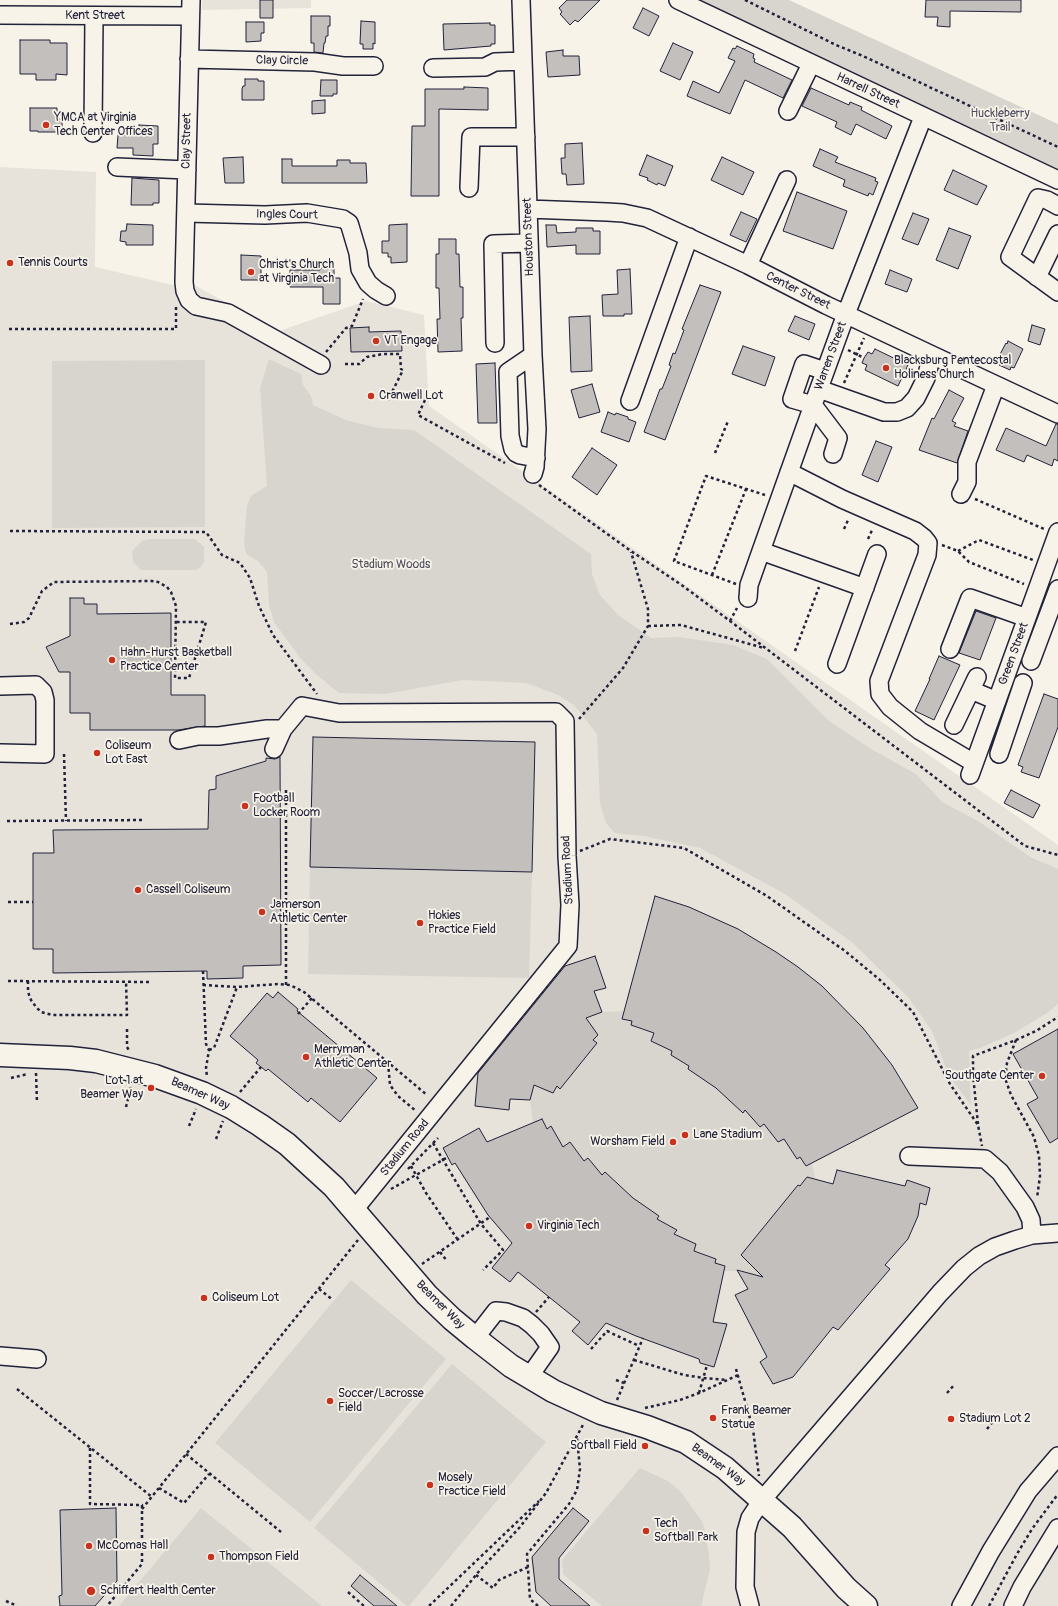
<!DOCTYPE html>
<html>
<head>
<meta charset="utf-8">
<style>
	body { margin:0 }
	canvas { display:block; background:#f7f3e8 }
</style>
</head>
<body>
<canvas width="1058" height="1606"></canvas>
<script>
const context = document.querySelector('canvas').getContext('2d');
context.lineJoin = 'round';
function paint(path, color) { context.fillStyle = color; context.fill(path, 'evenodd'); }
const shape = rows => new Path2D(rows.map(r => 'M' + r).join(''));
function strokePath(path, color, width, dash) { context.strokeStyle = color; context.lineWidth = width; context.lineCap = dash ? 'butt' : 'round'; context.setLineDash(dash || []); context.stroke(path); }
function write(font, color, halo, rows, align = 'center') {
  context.font = font + ' Pangolin,sans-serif'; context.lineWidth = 3.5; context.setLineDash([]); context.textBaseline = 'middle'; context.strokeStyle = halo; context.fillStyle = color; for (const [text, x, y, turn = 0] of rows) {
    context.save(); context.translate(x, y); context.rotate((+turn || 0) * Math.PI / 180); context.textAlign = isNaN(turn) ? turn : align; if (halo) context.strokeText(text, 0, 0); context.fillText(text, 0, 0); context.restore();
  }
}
paint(shape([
	[202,0,311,0,311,8,202,10],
	[0,167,96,172,95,267,173,285,194,285,279,331,366,301,424,315,429,406,1058,845,1058,1606,0,1606]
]), '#e7e3db');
paint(shape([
	[693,0,789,0,1058,124,1058,171],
	[269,359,301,374,303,385,311,396,313,405,346,420,378,428,414,430,591,554,592,574,600,595,618,615,651,638,679,637,733,645,767,659,829,721,871,749,916,774,942,802,978,821,1032,858,1058,869,1058,1004,1047,1013,1014,1033,980,1048,969,1051,971,1105,949,1076,932,1031,908,997,853,943,785,894,700,848,644,836,615,833,606,823,600,803,597,734,574,705,558,695,526,683,463,680,385,694,339,693,317,675,301,659,274,622,269,605,267,572,258,561,246,554,244,542,247,506,251,496,267,486,260,388],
	[205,360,205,527,52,528,52,361],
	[150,539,195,539,204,547,204,562,200,568,195,570,141,570,133,562,132,551,142,541],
	[310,867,532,872,529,978,308,974],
	[655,896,689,907,738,929,776,952,798,967,822,986,863,1028,892,1065,918,1108,812,1164,815,1179,833,1184,905,1186,907,1180,930,1188,926,1205,920,1203,908,1239,885,1265,890,1269,838,1330,833,1327,793,1377,773,1384,760,1362,767,1356,748,1289,738,1271,724,1271,713,1321,727,1324,714,1367,700,1363,699,1359,606,1323,588,1345,572,1331,580,1322,518,1272,510,1282,492,1268,512,1243,488,1215,455,1163,452,1165,443,1148,479,1128,487,1142,533,1123,530,1100,510,1099,509,1110,475,1106,478,1067,558,968,595,956,606,988,594,991,602,1012,624,1011],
	[351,1280,446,1359,310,1522,215,1443],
	[452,1364,546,1442,409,1606,407,1606,314,1528],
	[640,1468,668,1481,681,1492,703,1523,709,1554,710,1570,701,1606,602,1606,563,1574,562,1560],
	[201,1508,322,1606,119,1606]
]), '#d8d5cf');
const building = shape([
	[260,0,273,0,273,18,260,18,260,0],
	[567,0,600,0,578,22,575,20,570,25,560,14,562,12,559,8,567,0],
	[926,0,1021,0,1021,12,950,11,950,27,937,26,938,17,925,17,926,0],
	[643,8,659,16,649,36,633,28,643,8],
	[311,16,330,16,330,26,328,26,328,36,326,36,325,43,324,43,323,53,314,52,314,43,311,43,311,16],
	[361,21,375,22,375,44,373,43,373,49,363,49,363,44,360,44,361,21],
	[246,22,264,22,264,33,261,33,261,41,246,42,246,22],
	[490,23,490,25,495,25,495,44,491,44,491,46,444,50,443,24,490,23],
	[20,40,50,40,50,43,67,43,67,75,56,74,56,80,36,80,36,74,20,74,20,40],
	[673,43,693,52,680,80,660,71,673,43],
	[737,46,754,54,753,58,755,59,754,62,792,80,783,98,745,80,730,114,687,96,693,81,719,93,735,61,728,58,733,48,735,49,737,46],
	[563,50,563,56,579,56,580,75,548,77,546,52,563,50],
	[245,79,258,79,258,81,264,81,264,100,242,100,242,89,243,86,245,86,245,79],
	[321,80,337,80,337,94,333,94,333,96,320,96,321,80],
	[464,87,488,88,488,110,439,109,439,196,411,196,412,126,425,126,425,89,464,89,464,87],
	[811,88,849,105,850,102,862,107,861,110,892,126,886,139,856,124,851,135,835,127,837,122,802,106,811,88],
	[325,100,325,113,312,114,312,101,325,100],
	[30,108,57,108,57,119,62,119,62,132,38,132,38,131,30,131,30,108],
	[139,125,158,126,158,144,153,144,153,156,133,155,133,148,117,148,118,135,129,135,129,131,139,131,139,125],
	[582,143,584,184,567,185,566,174,562,174,561,158,565,158,565,144,582,143],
	[820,149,838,157,835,162,876,178,875,181,878,182,873,195,869,193,868,196,843,186,845,180,813,166,820,149],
	[647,155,673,166,665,186,658,183,657,185,647,180,648,178,639,175,647,155],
	[243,157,244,183,225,183,223,158,243,157],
	[722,157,754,172,743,195,711,180,722,157],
	[282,159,292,159,292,166,337,166,337,160,350,160,350,163,366,163,367,183,282,183,282,159],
	[953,170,987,186,977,205,944,190,953,170],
	[132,178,159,180,159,203,153,203,153,205,131,205,132,178],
	[797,192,847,211,833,249,783,231,797,192],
	[741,212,757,219,746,242,730,235,741,212],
	[913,213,929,219,918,245,902,239,913,213],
	[127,224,153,225,153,245,126,245,126,242,120,241,121,231,126,231,127,224],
	[407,224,407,262,391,263,391,257,388,257,388,253,382,253,382,241,389,241,389,225,407,224],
	[546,225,556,225,557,233,576,232,576,228,593,228,593,231,600,231,600,254,576,254,576,245,547,247,546,225],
	[949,228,971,236,958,269,936,260,949,228],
	[439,239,456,239,456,254,459,254,460,287,463,287,463,318,461,318,462,351,438,352,437,319,440,319,439,288,436,288,436,254,439,254,439,239],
	[241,255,261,256,261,280,241,280,241,255],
	[320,268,334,268,334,278,340,278,340,304,323,304,323,287,290,287,290,270,320,270,320,268],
	[630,269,632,314,624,314,624,316,603,316,602,295,618,294,617,270,630,269],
	[890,270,912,279,907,292,885,284,890,270],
	[700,285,721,292,665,440,644,432,660,389,662,389,671,366,669,365,673,353,675,354,684,330,682,329,700,285],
	[590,316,592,371,571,372,569,317,590,316],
	[795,316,815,324,809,340,788,331,795,316],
	[1032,325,1045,329,1040,345,1028,341,1032,325],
	[369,327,369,332,401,331,402,351,351,352,350,328,369,327],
	[1008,341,1023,349,1014,368,1011,367,1010,370,999,365,1000,362,997,360,1006,343,1007,344,1008,341],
	[743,346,775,357,765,386,732,374,743,346],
	[875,349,908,365,898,386,865,370,867,365,862,363,864,358,868,352,872,354,875,349],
	[495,363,497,423,478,423,476,364,495,363],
	[592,384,600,412,579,418,571,390,592,384],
	[949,390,964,398,952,421,956,423,954,426,968,431,957,463,919,450,932,418,934,419,949,390],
	[608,412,615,415,616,413,628,417,628,419,636,422,629,442,601,432,608,412],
	[1056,424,1058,424,1058,461,1054,459,1052,466,1027,455,1024,462,996,450,1006,428,1046,446,1056,424],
	[876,441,892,447,878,482,862,475,876,441],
	[592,448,617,465,597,495,572,477,592,448],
	[70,598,84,598,84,604,97,604,97,614,171,613,171,695,205,695,205,726,178,730,90,730,90,713,70,713,70,672,59,672,46,647,70,636,70,598],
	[976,611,996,618,980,660,959,653,976,611],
	[939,656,960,665,934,720,915,711,930,679,929,679,939,656],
	[1044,694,1058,699,1058,727,1039,778,1021,772,1023,767,1018,765,1044,694],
	[313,737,535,742,532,872,310,867,313,737],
	[280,757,281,965,243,966,243,978,207,979,207,971,53,973,53,949,33,949,33,853,54,853,53,830,208,829,209,790,216,789,216,776,266,761,266,758,275,759,280,757],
	[1011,790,1040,805,1033,818,1004,803,1011,790],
	[655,896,689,907,738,929,776,952,798,967,822,986,863,1028,892,1065,918,1108,806,1166,800,1157,797,1159,784,1139,778,1142,764,1124,760,1127,745,1110,743,1113,716,1088,688,1069,689,1066,671,1055,672,1051,651,1041,654,1033,631,1025,632,1021,622,1019,655,896],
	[595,956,606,988,594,991,602,1012,586,1018,598,1035,593,1040,597,1043,560,1089,557,1086,553,1093,534,1085,530,1100,510,1099,509,1110,475,1106,478,1073,565,966,595,956],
	[278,992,298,1009,297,1011,377,1078,340,1122,311,1098,308,1102,268,1069,266,1071,256,1063,258,1060,230,1036,267,993,273,998,278,992],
	[1058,1029,1058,1138,1050,1143,1027,1104,1038,1098,1013,1054,1058,1029],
	[542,1119,547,1129,551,1126,563,1147,570,1142,584,1161,588,1158,602,1175,605,1172,633,1198,659,1216,657,1219,677,1230,674,1234,696,1244,694,1251,716,1259,715,1263,725,1266,713,1322,727,1324,714,1367,700,1363,699,1359,636,1336,606,1323,588,1345,572,1331,580,1322,518,1272,510,1282,492,1268,512,1243,488,1215,455,1163,452,1165,443,1148,479,1128,487,1142,542,1119],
	[837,1170,905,1186,907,1180,930,1188,926,1205,920,1203,918,1216,908,1239,885,1265,890,1269,838,1330,833,1327,793,1377,773,1384,760,1362,767,1357,735,1295,748,1289,737,1270,763,1277,741,1255,798,1185,800,1186,807,1177,833,1184,837,1170],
	[116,1508,117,1581,95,1606,60,1606,59,1596,62,1595,60,1510,116,1508],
	[573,1508,589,1521,559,1558,559,1579,590,1606,551,1606,536,1592,532,1557,573,1508],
	[360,1575,397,1606,374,1606,351,1586,360,1575]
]);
paint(building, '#c2bfbd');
strokePath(building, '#22223b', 1);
const minor = shape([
	[191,0,184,282,185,291,189,300,196,306,228,313,321,365],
	[521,0,533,355,537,429,535,467,533,474],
	[678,0,1058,180],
	[0,15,190,16],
	[189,59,315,62,343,66,374,66],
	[433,68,485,67,495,62,523,61],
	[788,111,811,64],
	[93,133,94,16],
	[117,167,187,170],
	[469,188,471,137,526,137],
	[1058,206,1047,200,1038,198,1010,257,1058,292],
	[528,209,607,212,623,213,647,218,748,265,826,305,932,355,1058,414],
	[186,213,265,215,307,213,343,219,349,223,350,226,358,253,360,269,368,283,376,290,386,296],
	[748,265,787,180],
	[1037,277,1058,234],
	[495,343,493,244,529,243],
	[533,355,508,372,510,436,513,449,516,453,520,455,536,458],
	[825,371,804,364,792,399,813,405,838,438,833,454],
	[819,389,884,412,897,412,907,408,916,398,926,378,932,355],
	[630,401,689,237],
	[789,472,842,499,915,531,924,538,928,543,927,555,879,681,880,694,890,707,920,731,974,763],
	[961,494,967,482,967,462,996,385],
	[761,551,865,588],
	[748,598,749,585,761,551,813,405,846,314,923,117],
	[950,649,970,598,1027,618],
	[1031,661,1058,589],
	[837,664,877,554],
	[0,686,36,685,43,692,45,700,45,754,0,753],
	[971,690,997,701],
	[954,725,977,677],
	[179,740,198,736,219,736,267,729,283,729],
	[274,749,283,729,302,706,339,713,556,712,565,721,567,856,570,905,568,946,354,1210],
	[999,754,1023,683],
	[970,775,1058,532],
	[909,1156,985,1159,1000,1172,1025,1207,1031,1220,1032,1235],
	[475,1338,496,1311,506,1312,523,1318,532,1325,541,1334,550,1347,529,1377],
	[0,1356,37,1359],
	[750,1606,745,1587,746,1532,750,1518,762,1500,940,1293,964,1268,979,1256,995,1247,1015,1240,1032,1235,1058,1233],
	[961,1606,991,1551,1028,1491,1058,1456],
	[1013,1606,1022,1587,1058,1528]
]);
const major = shape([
	[0,1055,70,1058,96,1061,155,1076,202,1093,231,1107,260,1125,287,1144,334,1187,427,1295,452,1319,475,1338,511,1366,553,1391,601,1413,647,1427,686,1442,725,1468,792,1527,846,1588,866,1606]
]);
strokePath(minor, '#22223b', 20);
strokePath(major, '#22223b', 25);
strokePath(shape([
	[745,0,836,45,863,56,1058,147],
	[9,329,176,329,176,306],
	[848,350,864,358],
	[326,352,346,328,352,326,363,299],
	[345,364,359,364,367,357,383,354,400,354,401,369,403,370,388,400],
	[844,383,864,338],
	[425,400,418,415,505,463],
	[715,453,728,421],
	[539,485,631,551,683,586,730,621,1025,846,1058,855],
	[975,499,1044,529],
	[844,529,849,518],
	[10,531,206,532,222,555,240,563,250,578,259,606,273,635,317,694],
	[868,539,873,528],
	[942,545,958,551,969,562,1024,584],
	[958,551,979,540,1033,560],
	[712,575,746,489],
	[736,584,674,561,706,476,765,495],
	[730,621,737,608],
	[10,624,24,622,29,618,42,591,54,582,151,581,158,582,167,587,171,592,176,606,175,678,189,678,206,622,176,622],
	[648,626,681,625,764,648],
	[795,651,819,587],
	[579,719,623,668,648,626,648,609,631,552],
	[64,754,66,821],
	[7,821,145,820],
	[580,851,610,839,684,848,767,896,845,951,880,980,913,1012,950,1084,978,1125,982,1146],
	[8,902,33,902],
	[203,971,206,1044,209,1050,206,1068,207,1077],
	[8,981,152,982],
	[28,981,28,992,31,1000,36,1007,41,1012,52,1015,127,1015,126,981],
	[203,985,237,987,278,984,290,985,304,992,427,1095],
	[286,985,286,790],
	[298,1014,312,998],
	[127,1029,127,1047,130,1052],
	[1016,1040,1007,1063,1005,1078,1011,1095,1034,1137,1039,1156,1040,1176,1037,1198],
	[209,1050,214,1048,237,987],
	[388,1063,390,1085,398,1096,416,1111],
	[36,1073,37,1102],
	[11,1078,28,1074],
	[240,1092,261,1067],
	[126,1107,131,1087],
	[978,1124,973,1075,973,1056,1016,1040,1036,1031,1058,1017],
	[189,1126,196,1109],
	[216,1139,223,1121],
	[433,1143,481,1224,503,1250,483,1270],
	[411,1166,426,1193,458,1240],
	[408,1169,438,1138],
	[391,1189,448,1157],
	[440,1252,447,1261],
	[422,1264,490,1217],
	[319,1289,333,1300],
	[536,1312,549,1297],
	[591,1349,607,1331,639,1346],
	[634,1360,684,1375,704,1378,727,1380],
	[736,1369,753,1429,759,1476],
	[616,1380,624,1383],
	[17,1389,152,1497],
	[699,1393,707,1365],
	[947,1393,955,1384],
	[617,1400,643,1338],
	[645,1408,680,1400,699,1393,738,1375],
	[987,1429,995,1419],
	[90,1448,90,1504,142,1505,142,1564,107,1606],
	[186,1454,281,1532],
	[159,1488,184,1503,209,1474],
	[142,1509,358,1240],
	[476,1575,493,1588,499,1580,528,1567],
	[348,1592,364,1606],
	[6,1601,17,1606],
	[429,1606,539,1501],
	[451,1606,480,1570,520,1527,546,1493,584,1423],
	[538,1606,530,1599,527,1554,569,1504,577,1490,580,1469,577,1438],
	[989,1606,1017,1554,1032,1529,1058,1494]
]), '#22223b', 2.5, [3, 3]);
strokePath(minor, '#f7f3e8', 17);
strokePath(major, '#f7f3e8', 22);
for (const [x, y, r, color] of [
	[46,125,4,"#c8321e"],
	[10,263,4,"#c8321e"],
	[251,272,4,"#c8321e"],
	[376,341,4,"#c8321e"],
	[886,368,4,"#c8321e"],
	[371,396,4,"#c8321e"],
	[112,660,4,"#c8321e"],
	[97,753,4,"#c8321e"],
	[245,806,4,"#c8321e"],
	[138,890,4,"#c8321e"],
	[262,912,4,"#c8321e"],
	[420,923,4,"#c8321e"],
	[306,1057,4,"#c8321e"],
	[1042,1076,4,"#c8321e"],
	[151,1088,4,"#c8321e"],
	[685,1135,4,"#c8321e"],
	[673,1142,4,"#c8321e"],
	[529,1226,4,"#c8321e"],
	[204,1298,4,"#c8321e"],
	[330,1401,4,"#c8321e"],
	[713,1418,4,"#c8321e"],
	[951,1419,4,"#c8321e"],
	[645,1446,4,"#c8321e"],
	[430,1485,4,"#c8321e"],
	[646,1531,4,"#c8321e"],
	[89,1546,4,"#c8321e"],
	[211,1557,4,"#c8321e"],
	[91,1591,5,"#c8321e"]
]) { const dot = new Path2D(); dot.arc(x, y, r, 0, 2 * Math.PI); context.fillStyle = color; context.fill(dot); strokePath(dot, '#f7f3e8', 1.5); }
write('12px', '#22223b', '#f7f3e8', [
	["Kent Street",95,16],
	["Clay Circle",282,61,1],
	["Harrell Street",868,91,25],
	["Clay Street",187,141,-89],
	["Ingles Court",287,215,1],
	["Houston Street",529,237,-92],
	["Center Street",798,291,26],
	["Warren Street",831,356,-70],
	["Green Street",1014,654,-70],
	["Stadium Road",568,870,-93],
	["Beamer Way",200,1094,24],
	["Stadium Road",405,1148,-51],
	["Beamer Way",440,1305,45],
	["Beamer Way",718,1465,36]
]);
write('12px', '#504f60', '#f7f3e8', [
	["Huckleberry",1000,114],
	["Trail",1000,128],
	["Stadium Woods",391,565]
]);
write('12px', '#22223b', '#f7f3e8', [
	["YMCA at Virginia",54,118],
	["Tech Center Offices",54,132],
	["Tennis Courts",18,263],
	["Christ's Church",259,265],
	["at Virginia Tech",259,279],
	["VT Engage",384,341],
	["Blacksburg Pentecostal",894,361],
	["Holiness Church",894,375],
	["Cranwell Lot",379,396],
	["Hahn-Hurst Basketball",120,653],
	["Practice Center",120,667],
	["Coliseum",105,746],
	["Lot East",105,760],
	["Football",253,799],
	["Locker Room",253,813],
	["Cassell Coliseum",146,890],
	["Jamerson",270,905],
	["Athletic Center",270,919],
	["Hokies",428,916],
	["Practice Field",428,930],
	["Merryman",314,1050],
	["Athletic Center",314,1064],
	["Southgate Center",1034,1076,"right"],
	["Lot 1 at",143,1081,"right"],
	["Beamer Way",143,1095,"right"],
	["Lane Stadium",693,1135],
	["Worsham Field",665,1142,"right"],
	["Virginia Tech",537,1226],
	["Coliseum Lot",212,1298],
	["Soccer/Lacrosse",338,1394],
	["Field",338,1408],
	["Frank Beamer",721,1411],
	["Statue",721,1425],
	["Stadium Lot 2",959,1419],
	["Softball Field",637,1446,"right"],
	["Mosely",438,1478],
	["Practice Field",438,1492],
	["Tech",654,1524],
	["Softball Park",654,1538],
	["McComas Hall",97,1546],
	["Thompson Field",219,1557],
	["Schiffert Health Center",100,1591]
], 'left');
</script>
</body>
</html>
